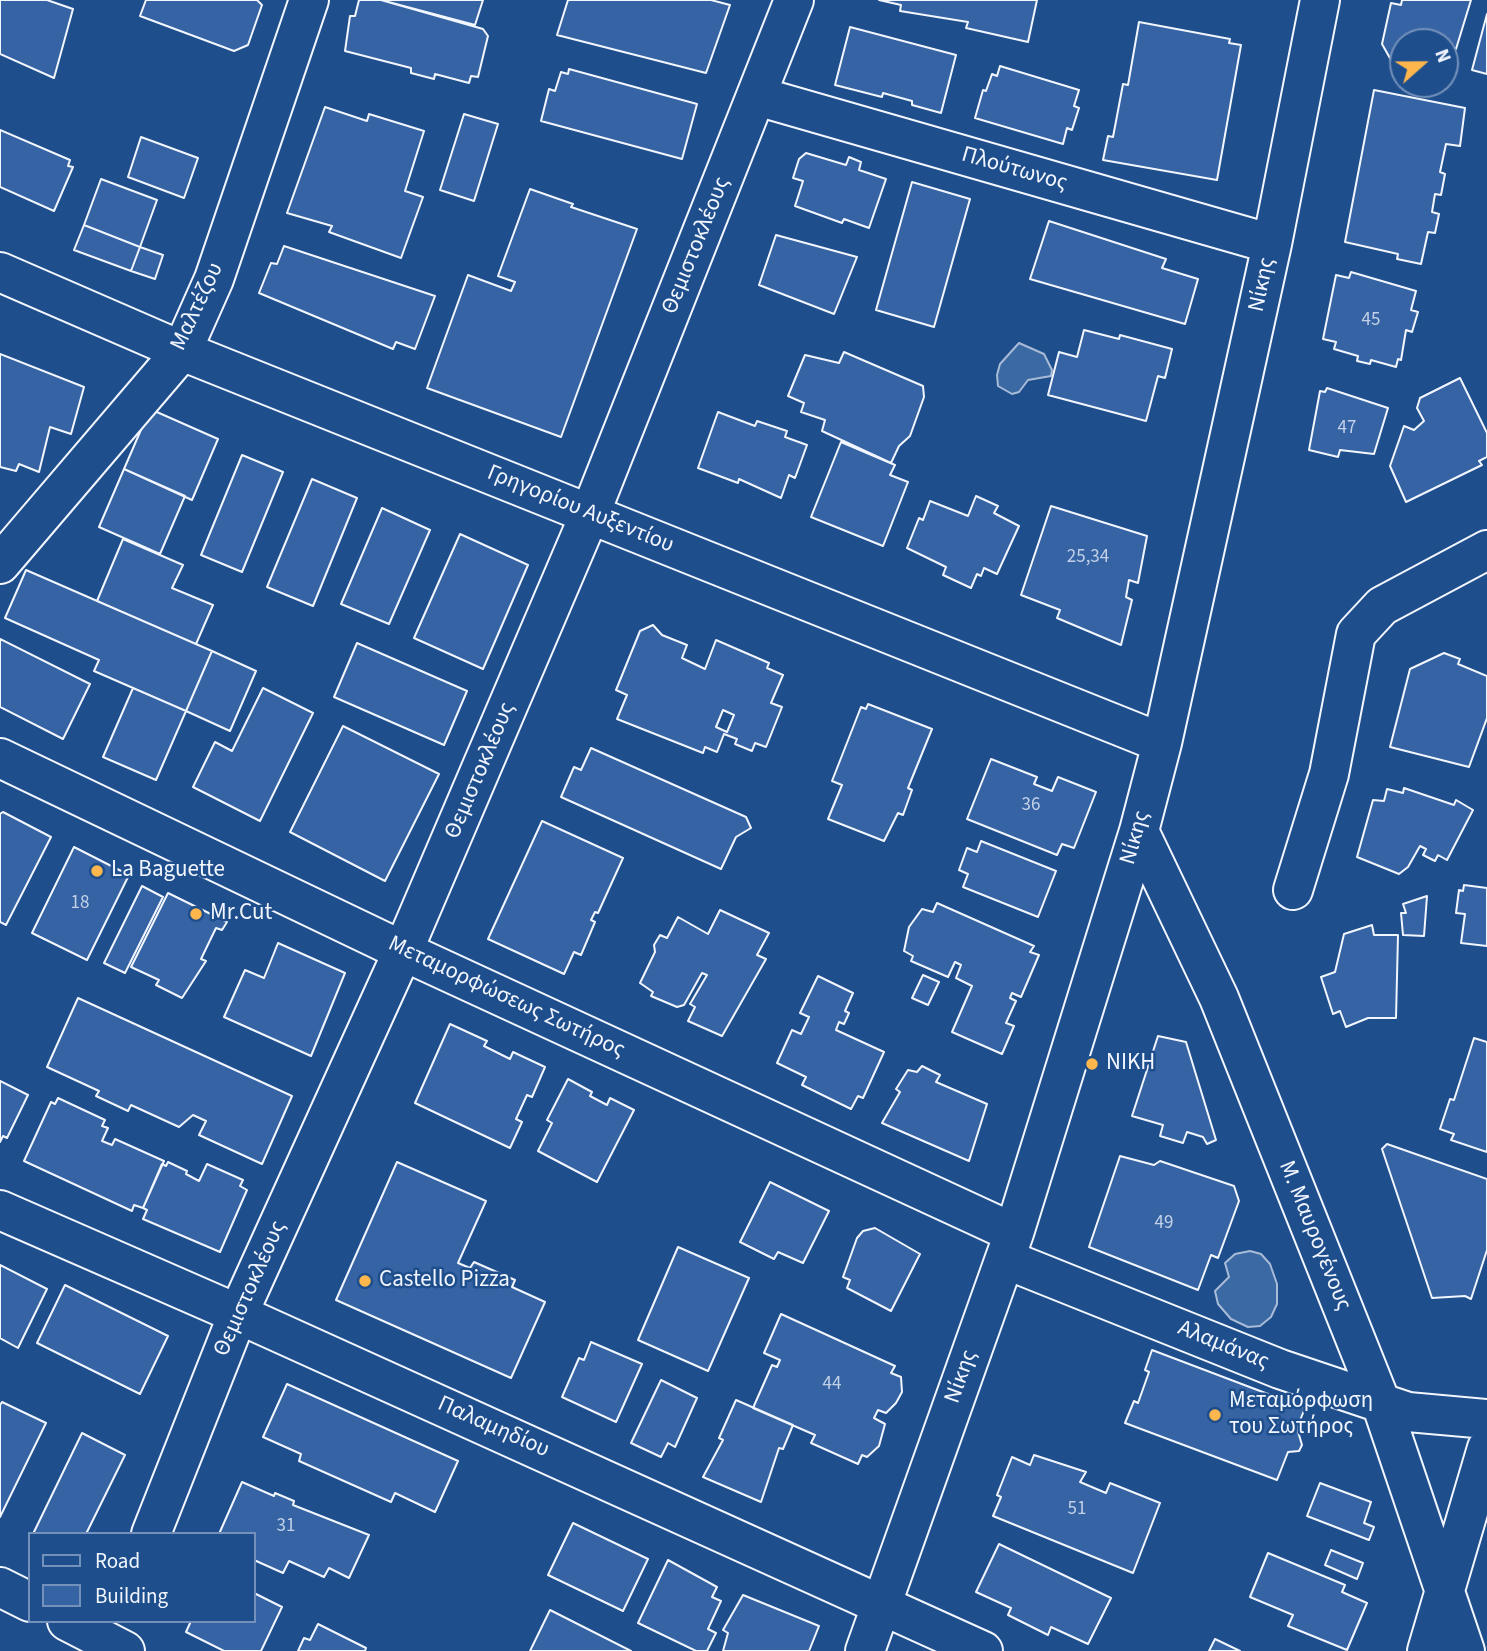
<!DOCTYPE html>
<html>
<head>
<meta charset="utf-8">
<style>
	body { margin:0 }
	#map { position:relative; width:1487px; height:1651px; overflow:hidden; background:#1f4e8c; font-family:"Source Sans 3",sans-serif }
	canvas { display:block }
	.legend { position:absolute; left:28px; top:1532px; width:228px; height:91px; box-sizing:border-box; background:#1f4e8c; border:2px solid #7391ba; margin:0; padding:9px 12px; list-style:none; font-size:21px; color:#f2f6ff }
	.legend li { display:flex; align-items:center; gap:14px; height:35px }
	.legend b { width:35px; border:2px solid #7391ba }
	.north { position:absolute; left:1389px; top:28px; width:70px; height:70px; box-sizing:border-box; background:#1f4e8c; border:2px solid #7391ba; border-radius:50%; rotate:69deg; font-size:19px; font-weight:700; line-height:28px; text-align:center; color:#f2f6ff }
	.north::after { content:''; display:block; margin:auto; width:24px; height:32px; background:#ffb74d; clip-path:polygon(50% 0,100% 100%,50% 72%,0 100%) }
</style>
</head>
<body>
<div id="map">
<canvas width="1487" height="1651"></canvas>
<ul class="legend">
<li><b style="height:9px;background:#1f4e8c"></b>Road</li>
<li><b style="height:19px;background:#3563a3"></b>Building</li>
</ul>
<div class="north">N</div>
</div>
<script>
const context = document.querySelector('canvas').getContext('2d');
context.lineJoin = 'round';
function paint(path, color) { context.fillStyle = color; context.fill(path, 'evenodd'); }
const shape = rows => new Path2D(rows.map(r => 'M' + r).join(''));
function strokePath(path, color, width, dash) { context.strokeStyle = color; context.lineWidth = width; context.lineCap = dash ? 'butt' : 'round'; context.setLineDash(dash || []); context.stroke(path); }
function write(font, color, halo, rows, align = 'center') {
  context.font = font + ' "Source Sans 3",sans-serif'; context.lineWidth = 5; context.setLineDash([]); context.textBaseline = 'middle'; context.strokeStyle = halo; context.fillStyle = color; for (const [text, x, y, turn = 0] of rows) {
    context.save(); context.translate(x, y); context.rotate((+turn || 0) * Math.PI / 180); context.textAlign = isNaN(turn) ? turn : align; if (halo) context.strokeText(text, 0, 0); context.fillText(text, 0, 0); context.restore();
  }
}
const water = shape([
	[1019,343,1044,354,1052,370,1051,376,1028,380,1019,392,1012,394,998,386,997,375,1000,364,1019,343],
	[1250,1251,1261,1254,1270,1264,1277,1284,1277,1304,1271,1317,1260,1326,1248,1327,1231,1319,1218,1304,1215,1291,1229,1277,1225,1263,1235,1254,1250,1251]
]);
paint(water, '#3b69a3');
strokePath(water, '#a8bbd7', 2);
const building = shape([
	[0,0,47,0,73,9,54,78,0,54,0,0],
	[146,0,257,0,262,5,248,45,234,51,140,16,146,0],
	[359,0,381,0,483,29,488,36,478,77,471,76,469,83,435,74,434,79,411,73,411,68,345,51,350,16,355,16,359,0],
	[381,0,483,0,475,25,381,0],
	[568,0,711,0,730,5,706,73,557,35,568,0],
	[879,0,1037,0,1028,42,966,28,968,22,900,11,901,5,879,0],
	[1402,0,1471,0,1456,49,1445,46,1445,42,1403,42,1403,63,1391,60,1382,44,1391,3,1401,5,1402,0],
	[1487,14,1487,74,1472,70,1487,14],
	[1139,22,1230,39,1229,43,1241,45,1217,180,1103,160,1108,136,1113,137,1123,84,1128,85,1139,22],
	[850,27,956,55,941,113,912,105,912,101,883,93,882,97,835,85,850,27],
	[1000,66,1079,90,1074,106,1079,108,1072,130,1067,128,1063,144,975,118,983,90,986,91,992,74,997,76,1000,66],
	[569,69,697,104,682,159,541,121,549,89,555,91,561,72,568,74,569,69],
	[1374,90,1465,108,1460,146,1446,144,1440,172,1445,174,1441,195,1435,194,1432,212,1439,214,1435,233,1428,232,1421,264,1397,259,1398,254,1345,242,1374,90],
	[325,107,367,121,369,114,424,131,405,191,423,197,401,258,329,232,332,226,287,213,325,107],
	[464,114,498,124,474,201,440,190,464,114],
	[0,130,70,160,68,166,73,167,54,211,0,187,0,130],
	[141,137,198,158,184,198,128,177,141,137],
	[806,153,846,165,849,157,861,162,859,170,886,179,869,228,844,219,842,223,795,206,803,181,793,178,799,159,806,153],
	[101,179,157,200,140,247,84,225,101,179],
	[912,182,970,199,934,327,876,310,912,182],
	[530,189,573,204,571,207,637,229,561,437,427,388,468,275,511,291,515,282,498,276,530,189],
	[1049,221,1166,259,1162,268,1198,279,1185,324,1030,279,1049,221],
	[84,225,140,247,131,271,74,250,84,225],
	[776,235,857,257,834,314,759,285,776,235],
	[284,246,435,296,415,349,396,342,393,349,259,293,271,263,277,264,284,246],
	[140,247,163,255,155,279,131,271,140,247],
	[1351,272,1416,291,1411,310,1418,312,1412,332,1406,330,1401,360,1398,359,1396,367,1371,360,1370,364,1357,361,1358,356,1334,349,1336,342,1323,339,1336,275,1349,278,1351,272],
	[1084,330,1119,339,1120,335,1172,349,1165,378,1158,376,1146,421,1048,395,1059,352,1077,357,1084,330],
	[844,352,923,386,924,397,910,436,899,446,891,463,822,431,825,420,801,412,804,403,788,396,805,355,839,363,844,352],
	[0,354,84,387,71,434,50,427,39,472,19,464,16,471,0,467,0,354],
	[1460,378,1487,433,1487,457,1479,461,1482,465,1406,502,1390,466,1404,426,1414,430,1424,421,1417,408,1420,398,1460,378],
	[1327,388,1388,408,1374,454,1340,450,1338,457,1309,450,1320,391,1325,392,1327,388],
	[150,409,218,439,192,500,124,469,150,409],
	[718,412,755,426,757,421,787,431,785,437,807,445,795,478,789,475,781,498,739,479,738,483,698,468,718,412],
	[841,442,895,465,890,475,908,482,883,546,811,517,841,442],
	[242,455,283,472,242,572,201,555,242,455],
	[124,469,185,496,160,554,99,527,124,469],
	[312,479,357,498,313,606,267,587,312,479],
	[976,496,998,506,994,513,1019,526,997,574,984,568,981,576,977,574,971,588,943,575,946,567,907,548,919,518,923,520,930,501,968,516,976,496],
	[1051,506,1147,536,1138,583,1129,580,1126,597,1132,600,1121,645,1057,618,1060,610,1021,595,1051,506],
	[382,508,430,530,389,624,341,604,382,508],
	[460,534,528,565,483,669,414,638,460,534],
	[123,539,183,565,172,588,213,605,196,644,97,601,123,539],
	[26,570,212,651,186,711,94,671,99,660,5,618,26,570],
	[653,625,662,635,687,645,682,658,705,669,716,640,769,663,767,668,783,675,771,703,782,707,766,747,755,743,752,751,735,744,737,739,724,734,717,752,705,747,703,753,617,719,627,695,616,690,640,631,653,625],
	[723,710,734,715,727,732,716,727,723,710],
	[0,639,90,684,63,739,0,707,0,639],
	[357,643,467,691,444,745,334,697,357,643],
	[212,651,256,671,230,731,186,711,212,651],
	[1444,653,1460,659,1458,664,1487,676,1487,718,1469,767,1390,747,1410,669,1444,653],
	[133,688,186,711,156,780,103,757,133,688],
	[263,688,313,713,260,821,193,787,215,742,232,751,263,688],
	[868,704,932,729,908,788,912,790,903,815,898,813,884,841,828,819,842,785,832,781,861,707,866,709,868,704],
	[343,726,439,774,385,881,290,832,343,726],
	[591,748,746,817,751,828,736,837,721,869,561,797,574,767,581,770,591,748],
	[991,759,1037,777,1034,784,1052,791,1058,777,1096,792,1074,848,1062,844,1057,855,967,819,991,759],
	[1404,788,1454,805,1456,800,1473,810,1447,860,1438,855,1435,861,1423,855,1426,849,1420,846,1408,867,1399,874,1357,857,1373,800,1384,801,1387,789,1403,793,1404,788],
	[3,812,51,837,6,925,0,922,0,814,3,812],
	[542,821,623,858,598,913,595,912,591,920,595,922,581,955,574,952,564,974,488,939,542,821],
	[981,841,1056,871,1038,917,963,887,968,874,959,870,967,848,977,852,981,841],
	[74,847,129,875,87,960,32,933,74,847],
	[1464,885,1487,888,1487,946,1461,943,1465,914,1456,913,1459,890,1463,891,1464,885],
	[142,886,163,897,125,973,104,963,142,886],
	[168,893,227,922,222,930,216,928,201,959,206,961,182,998,156,985,159,980,131,967,168,893],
	[1427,896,1424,936,1403,935,1401,913,1406,913,1403,904,1427,896],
	[937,903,1034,946,1030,952,1039,955,1021,997,1012,993,1010,998,1016,1001,1006,1023,1014,1026,1002,1054,952,1032,972,986,956,978,961,965,955,962,948,977,911,961,913,956,904,951,909,927,922,909,933,912,937,903],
	[720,910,769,933,757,955,766,959,722,1036,688,1021,695,1007,690,1004,707,975,702,973,684,1005,677,1007,651,996,653,992,640,983,655,952,654,945,660,935,667,938,678,917,708,934,720,910],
	[1372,925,1374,935,1398,935,1396,1018,1368,1018,1346,1027,1340,1011,1333,1014,1321,977,1335,972,1344,934,1372,925],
	[278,943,345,973,311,1056,224,1017,245,970,264,978,278,943],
	[923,975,939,982,928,1005,912,998,923,975],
	[818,976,853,993,845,1011,849,1013,844,1024,839,1022,836,1030,884,1052,863,1098,858,1096,851,1109,802,1085,806,1077,777,1063,792,1030,801,1034,809,1017,800,1013,818,976],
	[78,998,292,1096,262,1164,199,1135,206,1121,193,1115,179,1127,131,1105,128,1111,96,1096,99,1091,47,1067,78,998],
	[450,1024,487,1041,484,1046,510,1059,513,1052,545,1067,532,1097,527,1095,516,1119,522,1122,510,1148,415,1103,450,1024],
	[1158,1036,1186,1042,1216,1140,1207,1144,1203,1137,1187,1132,1183,1143,1160,1136,1163,1125,1132,1116,1158,1036],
	[1474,1038,1487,1042,1487,1152,1451,1140,1454,1134,1440,1129,1450,1099,1454,1100,1474,1038],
	[922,1066,940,1075,936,1082,987,1104,969,1161,882,1123,900,1092,896,1089,908,1070,917,1072,922,1066],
	[568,1079,592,1092,590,1096,607,1105,610,1098,634,1110,597,1182,538,1151,552,1123,547,1120,568,1079],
	[0,1081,28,1095,7,1138,3,1136,0,1142,0,1081],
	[58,1098,105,1120,102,1126,108,1128,102,1141,112,1145,115,1139,164,1161,143,1208,134,1205,132,1211,24,1161,51,1102,55,1104,58,1098],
	[1387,1144,1487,1179,1487,1250,1471,1299,1465,1296,1432,1298,1382,1149,1387,1144],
	[1120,1156,1154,1165,1160,1161,1234,1186,1239,1201,1218,1258,1211,1255,1198,1290,1089,1247,1120,1156],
	[168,1162,187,1171,186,1174,199,1181,207,1164,243,1180,240,1186,247,1190,220,1252,143,1219,147,1210,143,1208,162,1164,166,1166,168,1162],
	[397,1162,486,1201,458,1263,470,1268,474,1262,515,1280,512,1287,545,1302,511,1378,336,1300,397,1162],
	[770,1182,829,1211,803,1263,778,1252,774,1259,740,1242,770,1182],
	[875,1228,920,1254,891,1311,847,1288,850,1280,843,1277,857,1238,863,1231,875,1228],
	[678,1247,749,1278,708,1371,638,1340,678,1247],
	[0,1265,47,1289,18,1348,0,1338,0,1265],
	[65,1285,168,1336,140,1394,37,1343,65,1285],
	[781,1314,895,1366,891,1373,901,1377,902,1392,896,1403,886,1413,878,1410,874,1418,885,1424,879,1446,867,1457,862,1455,858,1464,811,1443,815,1435,753,1408,772,1365,777,1367,780,1360,764,1353,781,1314],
	[591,1342,642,1364,616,1422,562,1397,579,1358,584,1360,591,1342],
	[1152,1350,1305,1408,1297,1428,1302,1445,1299,1451,1288,1452,1277,1480,1125,1423,1134,1401,1138,1403,1149,1372,1145,1370,1152,1350],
	[661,1380,697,1398,675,1447,668,1443,661,1457,631,1443,661,1380],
	[287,1384,458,1461,435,1512,395,1493,391,1502,299,1461,301,1454,263,1437,287,1384],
	[736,1400,793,1425,783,1449,779,1448,761,1502,703,1477,723,1440,719,1438,736,1400],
	[2,1402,46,1423,0,1517,0,1405,2,1402],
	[82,1433,125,1455,86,1534,33,1534,82,1433],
	[1034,1455,1086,1472,1080,1482,1106,1493,1110,1483,1160,1503,1133,1573,993,1516,1001,1497,997,1495,1012,1457,1030,1465,1034,1455],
	[242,1482,274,1496,275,1493,294,1501,293,1505,369,1535,349,1578,329,1568,324,1577,289,1561,283,1573,254,1560,254,1534,219,1534,242,1482],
	[1320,1483,1371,1502,1364,1523,1374,1527,1369,1540,1307,1516,1320,1483],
	[573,1523,648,1559,623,1611,548,1575,573,1523],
	[999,1544,1111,1598,1088,1644,1051,1627,1048,1635,1008,1615,1011,1608,976,1592,999,1544],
	[1331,1550,1363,1563,1357,1579,1325,1565,1331,1550],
	[1268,1553,1345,1585,1342,1592,1367,1603,1347,1650,1288,1626,1293,1615,1250,1597,1268,1553],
	[668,1560,717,1587,712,1597,721,1601,708,1629,716,1633,707,1651,696,1651,638,1623,668,1560],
	[254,1593,282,1607,261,1651,224,1651,186,1632,191,1621,254,1621,254,1593],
	[743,1595,819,1626,809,1651,723,1651,728,1633,723,1630,743,1595],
	[550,1610,631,1651,530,1651,550,1610],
	[318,1624,366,1648,365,1651,298,1651,304,1638,310,1640,318,1624],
	[1215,1639,1240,1651,1209,1651,1215,1639]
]);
paint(building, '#3563a3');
strokePath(building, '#f2f6ff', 2);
const minor = shape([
	[757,96,1272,244],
	[0,272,182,351,1162,743],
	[0,564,182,351,214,279,309,0],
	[0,758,403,951,1014,1233],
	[1139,831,1219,998,1381,1403,1465,1651],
	[1293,890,1329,774,1356,634,1382,606,1487,550],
	[0,1210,238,1314,983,1651],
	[1005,1259,1280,1369,1381,1403,1408,1412,1487,1419],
	[151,1534,238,1314,403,951,590,514,794,0],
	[0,1587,30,1602],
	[67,1621,125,1651],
	[865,1651,1014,1233,1139,831,1162,743,1272,244,1320,0],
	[1427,1651,1487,1448]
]);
strokePath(minor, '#f2f6ff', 42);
strokePath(minor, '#1f4e8c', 38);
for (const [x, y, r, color] of [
	[97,871,7,"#ffb74d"],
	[196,914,7,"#ffb74d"],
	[1092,1064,7,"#ffb74d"],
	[365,1281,7,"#ffb74d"],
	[1215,1415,7,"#ffb74d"]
]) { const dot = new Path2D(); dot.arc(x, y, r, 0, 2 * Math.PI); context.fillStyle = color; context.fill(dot); strokePath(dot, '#1f4e8c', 2.5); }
write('19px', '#c3d1e8', null, [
	["45",1371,321],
	["47",1347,429],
	["25,34",1088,558],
	["36",1031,806],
	["18",80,904],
	["49",1164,1224],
	["44",832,1385],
	["51",1077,1510],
	["31",286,1527]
]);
write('23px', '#f2f6ff', '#1f4e8c', [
	["Πλούτωνος",1014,170,16],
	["Θεμιστοκλέους",697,246,-68],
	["Νίκης",1263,285,-78],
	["Μαλτέζου",198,307,-65],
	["Γρηγορίου Αυξεντίου",580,510,22],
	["Θεμιστοκλέους",481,771,-67],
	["Νίκης",1136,838,-74],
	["Μεταμορφώσεως Σωτήρος",506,998,25],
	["Μ. Μαυρογένους",1314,1236,68],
	["Θεμιστοκλέους",251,1289,-66],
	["Αλαμάνας",1223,1346,22],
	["Νίκης",962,1377,-70],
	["Παλαμηδίου",493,1428,24]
]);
write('23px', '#f2f6ff', '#1f4e8c', [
	["La Baguette",111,871],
	["Mr.Cut",210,914],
	["ΝΙΚΗ",1106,1064],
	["Castello Pizza",379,1281],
	["Μεταμόρφωση",1229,1402],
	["του Σωτήρος",1229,1428]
], 'left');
</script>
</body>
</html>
